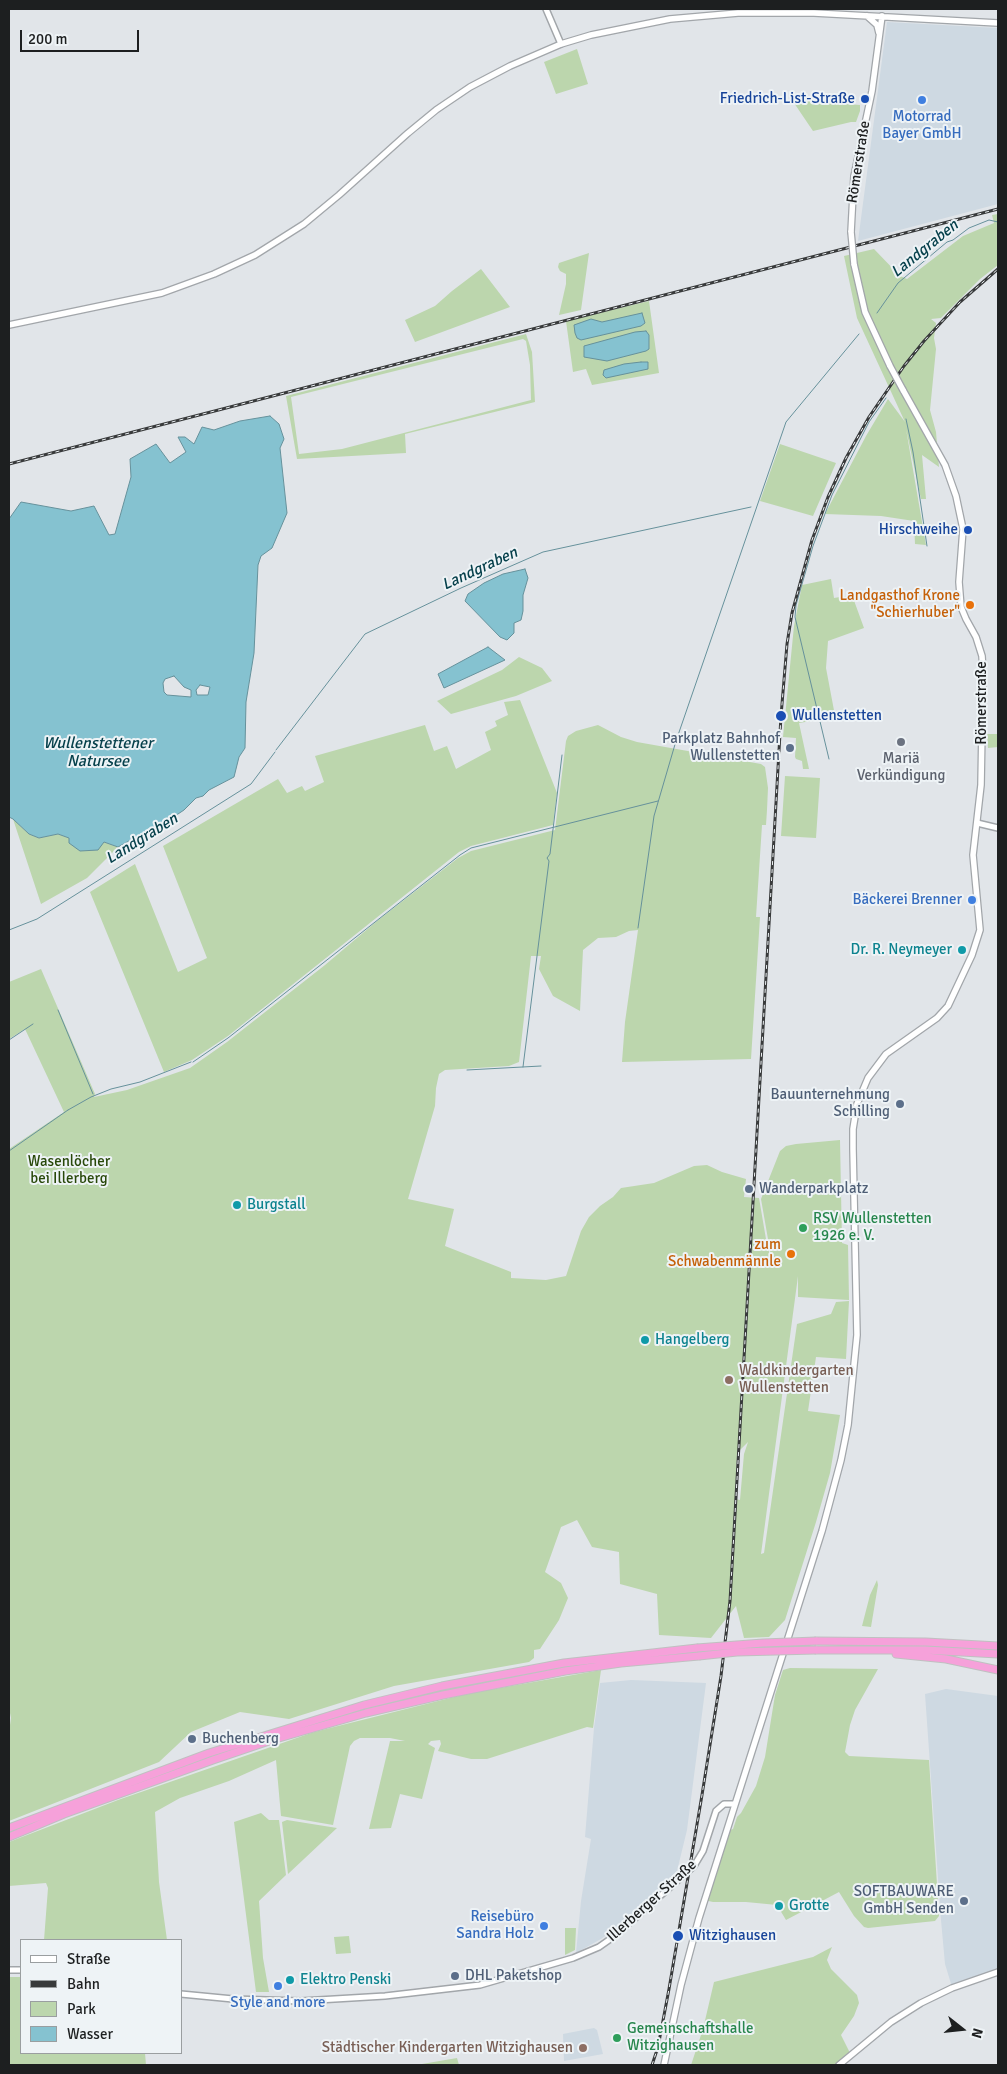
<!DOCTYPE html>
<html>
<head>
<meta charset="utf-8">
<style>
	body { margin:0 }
	#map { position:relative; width:1007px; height:2074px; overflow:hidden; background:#e1e5e9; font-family:Signika,sans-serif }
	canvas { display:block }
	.frame { position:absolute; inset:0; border:10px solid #1d1f20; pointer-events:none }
	.legend { position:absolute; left:20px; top:1939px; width:162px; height:115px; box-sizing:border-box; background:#eef3f6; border:1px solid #9a9ea0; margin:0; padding:6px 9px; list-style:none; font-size:15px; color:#1d1f20 }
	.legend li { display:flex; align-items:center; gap:10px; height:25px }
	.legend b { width:25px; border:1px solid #9a9ea0 }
	.north { position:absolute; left:937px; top:2004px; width:50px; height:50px; -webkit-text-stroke:4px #eef3f6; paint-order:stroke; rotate:106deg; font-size:14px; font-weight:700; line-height:20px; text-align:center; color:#1d1f20 }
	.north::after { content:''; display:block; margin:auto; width:18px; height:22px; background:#1d1f20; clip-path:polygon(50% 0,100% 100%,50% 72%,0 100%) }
	.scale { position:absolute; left:20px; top:30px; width:119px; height:22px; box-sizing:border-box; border:2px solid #1d1f20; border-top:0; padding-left:6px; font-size:15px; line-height:18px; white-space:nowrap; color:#1d1f20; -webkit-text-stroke:4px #eef3f6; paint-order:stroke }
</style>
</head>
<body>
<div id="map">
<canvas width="1007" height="2074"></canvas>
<div class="frame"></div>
<ul class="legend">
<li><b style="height:6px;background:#fff"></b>Straße</li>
<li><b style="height:6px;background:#383a3b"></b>Bahn</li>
<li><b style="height:14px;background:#bcd6ad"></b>Park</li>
<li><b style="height:14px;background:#85c2d0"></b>Wasser</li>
</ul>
<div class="north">N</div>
<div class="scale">200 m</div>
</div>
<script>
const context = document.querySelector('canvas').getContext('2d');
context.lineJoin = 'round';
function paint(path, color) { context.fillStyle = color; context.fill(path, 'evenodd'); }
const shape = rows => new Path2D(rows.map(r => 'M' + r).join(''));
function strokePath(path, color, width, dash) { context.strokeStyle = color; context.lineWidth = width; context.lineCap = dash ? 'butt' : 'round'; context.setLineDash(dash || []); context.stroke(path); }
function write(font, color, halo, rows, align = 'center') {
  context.font = font + ' Signika,sans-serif'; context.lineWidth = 4; context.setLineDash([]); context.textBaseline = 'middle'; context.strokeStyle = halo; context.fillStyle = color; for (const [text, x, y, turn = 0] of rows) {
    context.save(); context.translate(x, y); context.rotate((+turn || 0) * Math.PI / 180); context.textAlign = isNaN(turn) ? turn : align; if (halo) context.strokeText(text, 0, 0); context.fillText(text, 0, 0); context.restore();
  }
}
paint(shape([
	[887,22,998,28,998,204,858,241],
	[631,1680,706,1683,687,1830,677,1871,619,1926,601,1939,576,1953,581,1901,591,1839,585,1837,594,1728,600,1683],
	[946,1689,998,1696,998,1972,952,1987,945,1964,941,1920,925,1694],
	[594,2028,597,2030,603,2054,564,2061,563,2034]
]), '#ced9e2');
paint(shape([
	[577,49,588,84,556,94,544,62],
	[792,100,860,105,860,111,856,122,851,122,813,131],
	[998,214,998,265,980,279,941,318,931,319,936,323,934,338,936,349,930,410,936,432,939,467,922,455,926,499,921,499,906,429,926,545,915,544,914,521,881,516,825,514,866,436,888,399,905,422,857,318,844,256,874,249,900,276,907,279,963,236,994,223,992,215],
	[589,253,581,310,559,315,566,284,566,274,560,271,558,267,559,263],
	[481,269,510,307,415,342,405,320,435,306,452,291],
	[649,301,659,373,592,385,586,369,573,372,566,321],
	[526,334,532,352,535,402,405,434,406,453,297,459,286,396],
	[523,339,526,341,530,365,531,400,342,449,299,454,291,397],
	[780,444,836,463,813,516,760,501],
	[831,579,834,598,852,595,864,628,828,641,826,668,836,721,817,720,799,723,809,769,803,769,802,761,796,759,795,757,796,738,783,737,794,626,802,585],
	[519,657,542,668,552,681,516,696,451,714,437,701,502,670],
	[520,700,557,793,553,825,471,846,459,852,228,1036,192,1060,164,1072,90,892,135,864,178,972,207,958,163,846,278,779,287,793,302,786,305,791,324,782,315,756,425,725,434,751,447,746,456,769,491,750,485,732,497,726,495,721,508,715,504,702],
	[598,725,621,737,637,742,761,764,765,767,768,788,767,810,766,825,762,825,756,917,760,917,751,1059,622,1062,625,1022,638,930,629,931,616,937,598,938,583,950,580,1011,553,996,539,969,541,956,531,956,519,1062,509,1066,445,1070,439,1074,436,1088,435,1106,408,1199,454,1209,445,1246,511,1272,511,1278,546,1280,566,1276,581,1231,589,1217,600,1206,613,1197,621,1188,654,1183,694,1166,707,1165,722,1172,746,1179,744,1197,759,1198,767,1245,772,1262,761,1199,780,1151,786,1146,796,1144,840,1140,842,1243,848,1245,849,1300,798,1297,798,1276,761,1554,764,1553,797,1324,831,1314,836,1302,849,1301,846,1359,816,1357,808,1411,840,1415,830,1473,816,1522,785,1620,769,1637,744,1638,736,1606,711,1638,659,1635,657,1594,620,1584,619,1552,592,1547,577,1520,561,1527,545,1572,561,1583,568,1598,559,1620,540,1649,534,1650,534,1658,529,1662,394,1686,289,1719,240,1712,191,1732,159,1762,9,1821,9,1732,11,1718,9,1708,9,1149,64,1112,25,1029,9,1039,9,982,41,969,95,1094,94,1097,127,1090,190,1068,227,1042,325,965,377,921,458,858,471,851,555,830,566,741,568,736,576,731],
	[748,1442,744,1454,740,1500,735,1499,737,1453],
	[987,734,998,734,998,747,988,748],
	[785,776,820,778,816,838,781,836],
	[13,819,29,834,39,838,58,834,69,838,104,842,118,847,87,878,41,904],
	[877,1580,878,1585,871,1627,862,1626,870,1595],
	[790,1668,878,1669,855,1710,850,1725,845,1752,849,1756,929,1760,939,1916,935,1921,868,1928,864,1927,854,1916,839,1892,786,1920,777,1905,746,1902,713,1902,704,1900,725,1832,733,1829,737,1817,741,1813,756,1786,765,1757,775,1695,783,1670],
	[601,1670,593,1728,587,1727,487,1759,471,1759,438,1751,441,1744,440,1740,431,1741,428,1744,435,1748,422,1799,400,1794,391,1828,369,1829,390,1741,405,1741,390,1738,360,1738,354,1741,350,1746,333,1825,281,1816,276,1760,229,1781,180,1798,155,1812,159,1882,167,1940,44,1940,48,1888,46,1883,9,1886,9,1842,118,1800,314,1732,466,1694],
	[261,1813,269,1820,279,1820,286,1875,259,1901,263,1958,269,1992,256,1992,234,1822],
	[287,1820,337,1828,288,1874,282,1822],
	[565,1928,576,1928,575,1950,565,1955],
	[349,1936,351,1953,336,1954,334,1937],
	[832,1947,827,1960,831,1969,857,1995,859,2003,854,2016,841,2035,851,2055,837,2065,691,2065,703,2029,714,1982,813,1957],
	[9,1977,21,1977,21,2053,145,2053,146,2065,9,2065],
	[457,2058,459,2065,422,2064]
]), '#bcd6ad');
const water = shape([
	[642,313,645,323,641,326,581,340,577,338,575,333,574,325,591,319,602,322,642,313],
	[646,331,649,335,649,349,646,351,607,361,584,357,584,346,635,332,646,331],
	[641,362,648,362,648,369,606,378,603,375,604,370,624,364,641,362],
	[270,416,279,424,284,439,280,448,287,513,272,548,261,556,258,565,254,653,246,702,245,748,239,757,234,777,209,790,203,796,196,798,184,810,157,828,147,831,118,847,104,842,98,850,80,851,69,843,69,838,58,834,39,838,29,834,13,819,9,817,9,519,21,502,71,511,94,506,109,535,115,534,131,477,130,459,156,444,170,463,186,452,178,437,185,437,194,444,202,427,214,430,240,421,270,416],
	[174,676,184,687,191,690,191,697,167,695,164,692,163,683,165,679,174,676],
	[200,685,210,687,208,695,197,695,196,690,200,685],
	[525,569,528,578,523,595,523,611,521,620,514,623,514,633,507,640,500,637,465,601,468,594,484,583,503,574,525,569],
	[488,647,505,660,444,688,438,674,488,647]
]);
paint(water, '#85c2d0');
strokePath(water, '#66919b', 1);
strokePath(shape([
	[877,313,898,283,947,242,953,240,969,228,989,220,998,222],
	[906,419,913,452,927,546],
	[276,750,365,634,461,588,543,552,751,507],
	[829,759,795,617,796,605,813,546,832,495,869,422,886,398],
	[638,928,654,816,676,741,786,422,859,334],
	[9,930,37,919,251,784,275,752],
	[58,1010,93,1094],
	[9,1040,33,1024],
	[193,1062,228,1038,460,855,471,848,658,801],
	[523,1067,549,861,547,858,550,854,562,755],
	[467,1070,541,1066],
	[68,1110,91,1097,111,1089,140,1082,191,1062],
	[9,1151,68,1110]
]), '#66919b', 1);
const tertiary = shape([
	[546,9,561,44],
	[977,823,998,828],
	[9,1970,21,1970],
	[181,1994,233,1999,301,2001,385,1996,480,1985,573,1958,599,1947,616,1935,694,1866,703,1851,716,1811,724,1804,734,1804]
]);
const secondary = shape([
	[867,16,877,25,879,33],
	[851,232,854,176,872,91,882,16],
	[854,264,865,312,890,366],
	[9,325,162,293,214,274,255,255,304,224,339,195,408,133,436,110,470,87,510,66,561,44,591,35,670,19,738,13,814,13,998,23],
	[664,2065,681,1985,699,1918,822,1531,841,1460,848,1425,857,1335,853,1149,853,1129,857,1104,868,1078,886,1054,937,1018,948,1006,972,955,980,930,973,855,981,785,983,672,982,656,976,637,966,619,961,607,959,582,963,529,956,496,945,465,903,390],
	[839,2065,891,2022,921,2003,952,1988,998,1972]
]);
const motorway = shape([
	[816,1641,926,1642,998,1646],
	[816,1650,925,1650,998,1654],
	[896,1654,946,1659,998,1670],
	[9,1828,209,1753,364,1705,442,1686,564,1663,697,1648],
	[9,1837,64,1814,213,1760,272,1740,366,1713,443,1695,565,1671,621,1663,699,1656]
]);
strokePath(tertiary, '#a2a6aa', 8);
strokePath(secondary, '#a2a6aa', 8);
strokePath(motorway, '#c0c0c1', 9);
strokePath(tertiary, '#fff', 5);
strokePath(secondary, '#fff', 5.5);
strokePath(motorway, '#f6a1da', 7);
const rail = shape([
	[9,464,998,209],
	[652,2065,658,2047,669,1989,702,1795,721,1676,730,1601,781,716,787,644,792,613,812,540,828,497,846,458,869,417,904,366,924,341,960,302,998,269]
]);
strokePath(rail, '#383a3b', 3);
strokePath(rail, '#eef3f6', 1, [4]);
const secondaryBridge = shape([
	[851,232,854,264],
	[890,366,903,390]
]);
const motorwayBridge = shape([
	[697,1648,763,1643,816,1641],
	[699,1656,737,1652,816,1650]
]);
strokePath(secondaryBridge, '#a2a6aa', 8, []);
strokePath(motorwayBridge, '#c0c0c1', 9, []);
strokePath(secondaryBridge, '#fff', 5.5);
strokePath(motorwayBridge, '#f6a1da', 7);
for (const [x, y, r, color] of [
	[865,99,5,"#1a4fb4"],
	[922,100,5,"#3f7fe0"],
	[968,530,5,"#1a4fb4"],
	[970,605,5,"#e8710a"],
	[781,716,6,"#1a4fb4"],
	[901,742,5,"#6b7280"],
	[790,748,5,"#5c6f8a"],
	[972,900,5,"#3f7fe0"],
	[962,950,5,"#0f9aa8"],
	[900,1104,5,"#5c6f8a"],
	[749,1189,5,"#5c6f8a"],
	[237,1205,5,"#0f9aa8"],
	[803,1228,5,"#2e9e5b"],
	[791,1254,5,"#e8710a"],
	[645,1340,5,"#0f9aa8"],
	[729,1380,5,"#8d6e63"],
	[192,1739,5,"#5c6f8a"],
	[964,1901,5,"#5c6f8a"],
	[779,1906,5,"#0f9aa8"],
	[544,1926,5,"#3f7fe0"],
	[678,1936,6,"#1a4fb4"],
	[455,1976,5,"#5c6f8a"],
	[290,1980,5,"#0f9aa8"],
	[278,1986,5,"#3f7fe0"],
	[617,2038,5,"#2e9e5b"],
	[583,2048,5,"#8d6e63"]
]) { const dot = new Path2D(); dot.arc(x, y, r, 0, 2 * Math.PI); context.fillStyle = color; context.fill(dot); strokePath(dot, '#eef3f6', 2); }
write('15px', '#164399', '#eef3f6', [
	["Friedrich-List-Straße",855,99],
	["Hirschweihe",958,530],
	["Wullenstetten",792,716,"left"],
	["Witzighausen",689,1936,"left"]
], 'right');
write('15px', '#366cbe', '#eef3f6', [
	["Motorrad",922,117],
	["Bayer GmbH",922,134],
	["Bäckerei Brenner",962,900,"right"],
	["Reisebüro",534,1917,"right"],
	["Sandra Holz",534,1934,"right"],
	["Style and more",278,2003]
]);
write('15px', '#1d1f20', '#eef3f6', [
	["Römerstraße",859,162,-81],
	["Römerstraße",982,703,-90],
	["Illerberger Straße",652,1901,-42]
]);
write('15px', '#c56008', '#eef3f6', [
	["Landgasthof Krone",960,596],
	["\"Schierhuber\"",960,613],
	["zum",781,1245],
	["Schwabenmännle",781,1262]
], 'right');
write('15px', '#4e5e75', '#eef3f6', [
	["Parkplatz Bahnhof",780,739],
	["Wullenstetten",780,756],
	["Bauunternehmung",890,1095],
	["Schilling",890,1112],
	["Wanderparkplatz",759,1189,"left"],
	["Buchenberg",202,1739,"left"],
	["SOFTBAUWARE",954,1892],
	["GmbH Senden",954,1909],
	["DHL Paketshop",465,1976,"left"]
], 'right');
write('15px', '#5b616d', '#eef3f6', [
	["Mariä",901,759],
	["Verkündigung",901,776]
]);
write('15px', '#0d838f', '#eef3f6', [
	["Dr. R. Neymeyer",952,950,"right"],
	["Burgstall",247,1205],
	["Hangelberg",655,1340],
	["Grotte",789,1906],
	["Elektro Penski",300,1980]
], 'left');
write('15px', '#284809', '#eef3f6', [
	["Wasenlöcher",69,1162],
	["bei Illerberg",69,1179]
]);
write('15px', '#27864d', '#eef3f6', [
	["RSV Wullenstetten",813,1219],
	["1926 e. V.",813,1236],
	["Gemeinschaftshalle",627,2029],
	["Witzighausen",627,2046]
], 'left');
write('15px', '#785e54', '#eef3f6', [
	["Waldkindergarten",739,1371],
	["Wullenstetten",739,1388],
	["Städtischer Kindergarten Witzighausen",573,2048,"right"]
], 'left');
write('italic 16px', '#07414c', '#eef3f6', [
	["Landgraben",925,249,-39],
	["Landgraben",480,569,-25],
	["Wullenstettener",98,744],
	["Natursee",98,762],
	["Landgraben",142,839,-32]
]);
</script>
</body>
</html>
